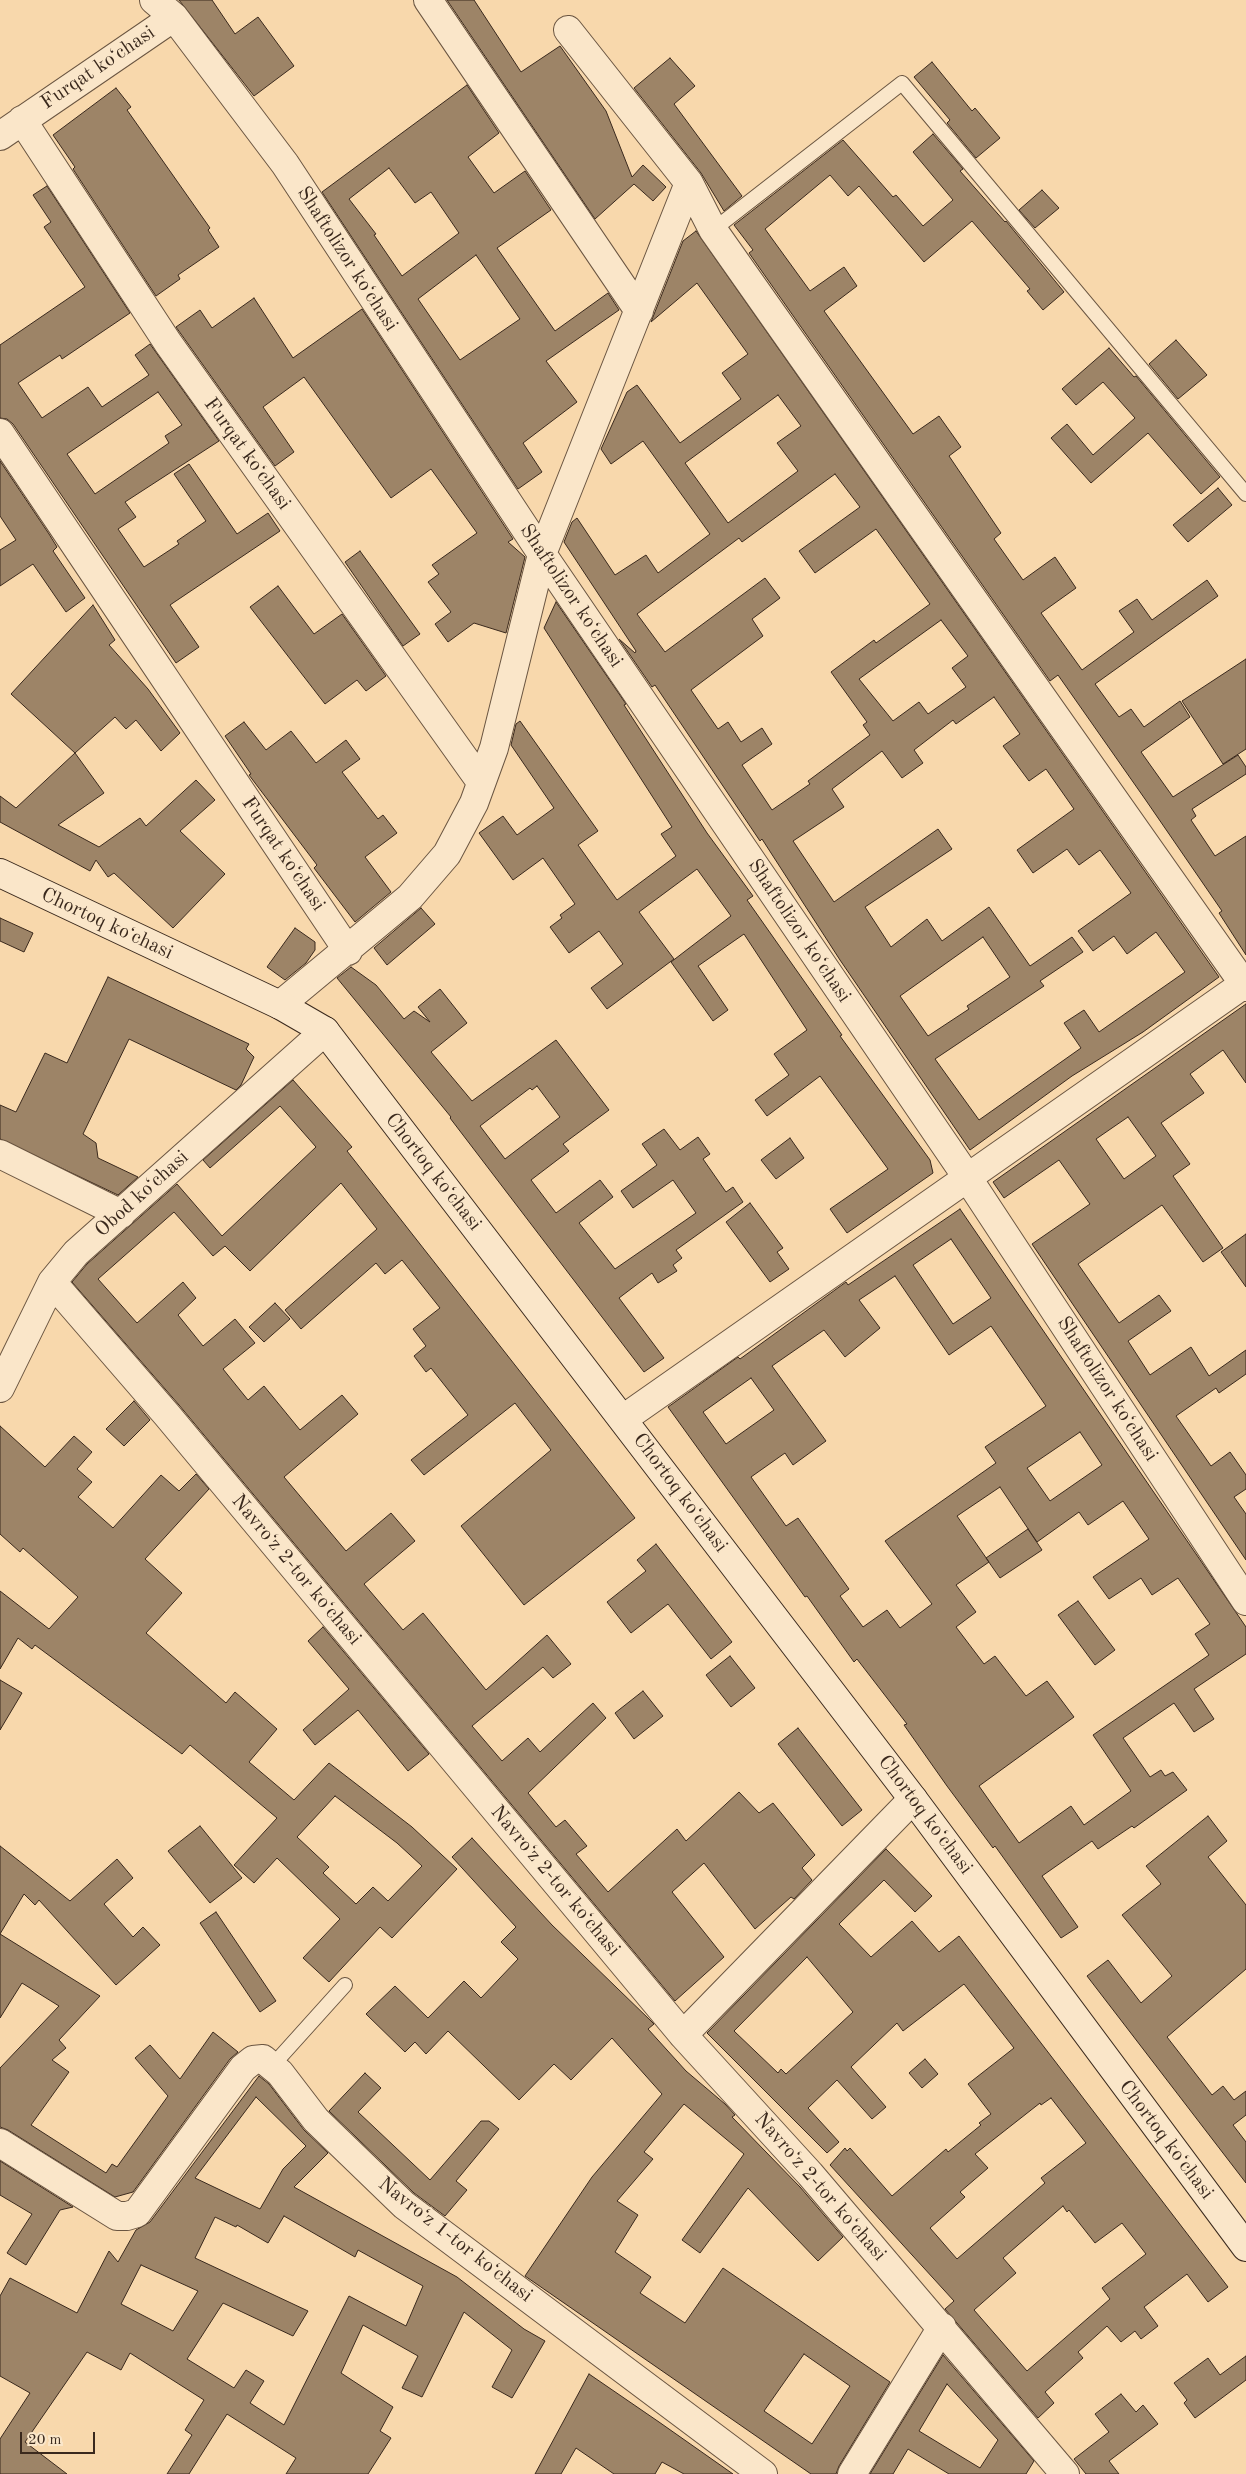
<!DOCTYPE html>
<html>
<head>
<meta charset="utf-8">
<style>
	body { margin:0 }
	#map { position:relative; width:1246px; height:2474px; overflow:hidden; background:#f8d8ac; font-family:"Old Standard TT",serif }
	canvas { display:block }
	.scale { position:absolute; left:20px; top:2432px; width:75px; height:22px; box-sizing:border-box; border:2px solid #3a291d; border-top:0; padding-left:6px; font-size:15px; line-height:18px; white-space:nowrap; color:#3a291d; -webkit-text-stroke:4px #fae6c9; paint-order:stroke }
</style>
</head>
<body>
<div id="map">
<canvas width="1246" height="2474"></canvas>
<div class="scale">20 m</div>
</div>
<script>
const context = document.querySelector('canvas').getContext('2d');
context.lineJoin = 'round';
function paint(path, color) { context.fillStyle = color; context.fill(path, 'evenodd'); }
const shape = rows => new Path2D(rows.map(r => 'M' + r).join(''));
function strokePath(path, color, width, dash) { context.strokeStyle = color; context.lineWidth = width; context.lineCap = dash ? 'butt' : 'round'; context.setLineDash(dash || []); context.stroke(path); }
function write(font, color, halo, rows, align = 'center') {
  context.font = font + ' "Old Standard TT",serif'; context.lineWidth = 4; context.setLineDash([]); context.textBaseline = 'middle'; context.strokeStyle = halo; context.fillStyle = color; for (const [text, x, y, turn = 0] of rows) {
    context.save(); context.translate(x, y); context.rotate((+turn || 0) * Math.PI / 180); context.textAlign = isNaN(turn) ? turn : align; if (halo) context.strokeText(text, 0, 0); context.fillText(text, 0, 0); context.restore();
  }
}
const building = shape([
	[179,0,212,0,235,34,258,17,294,66,254,96,179,0],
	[447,0,474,0,521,72,560,46,606,111,632,177,643,165,666,187,653,201,634,184,595,219,447,0],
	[670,58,695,86,674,104,742,196,724,211,701,173,634,88,670,58],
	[932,62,972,111,975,108,1000,138,976,158,947,123,950,120,914,77,932,62],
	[467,85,499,133,468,157,494,193,525,171,551,210,497,248,555,331,608,293,619,310,546,361,577,402,523,443,542,472,518,489,322,192,467,85],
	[389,168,415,203,431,192,459,233,402,276,374,235,376,234,349,199,389,168],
	[476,255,520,319,460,360,418,299,476,255],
	[116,88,131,107,127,110,210,228,208,230,219,247,178,275,180,279,156,296,73,169,75,167,53,135,116,88],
	[933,134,963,169,960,171,1005,222,1006,221,1064,292,1043,310,1027,291,1030,289,972,221,924,262,859,186,848,196,830,175,765,229,810,291,844,267,857,286,824,311,913,434,939,416,961,447,949,456,1001,533,994,539,1023,580,1055,557,1076,588,1041,613,1082,670,1134,632,1119,611,1137,599,1152,620,1207,580,1218,596,1095,684,1119,717,1131,709,1144,727,1180,701,1190,717,1141,752,1173,797,1238,755,1246,767,1246,774,1192,809,1196,816,1191,820,1215,856,1246,836,1246,955,1219,913,1222,911,1145,799,1058,675,1050,681,749,253,753,250,734,225,843,140,893,197,896,195,923,226,953,200,913,152,933,134],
	[47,186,130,313,62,359,60,355,18,383,42,418,88,387,102,407,149,375,135,355,150,344,219,441,125,502,136,517,118,529,144,567,179,544,177,541,206,521,174,474,189,464,237,534,268,513,280,531,170,605,199,647,176,663,13,424,7,419,0,418,0,345,85,287,44,227,51,222,33,195,47,186],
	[158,392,182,425,165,436,169,443,95,494,67,454,158,392],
	[1042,190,1059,208,1035,228,1019,210,1042,190],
	[696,231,1219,977,1143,1032,1072,1076,970,1150,840,960,762,839,760,841,655,685,652,687,619,639,635,653,636,651,564,542,572,522,577,518,615,575,646,555,658,573,710,534,643,441,611,464,601,449,627,392,637,385,680,443,741,399,722,373,748,354,697,283,651,322,683,241,696,231],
	[778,395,801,426,777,443,798,471,728,523,685,463,778,395],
	[835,474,860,507,799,551,815,573,876,529,930,604,876,643,874,640,831,672,867,722,863,725,870,735,808,781,810,784,772,810,742,765,772,744,762,728,741,742,728,722,718,729,691,690,763,636,752,619,780,598,765,578,665,652,637,614,739,538,742,542,835,474],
	[941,620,968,656,952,668,966,687,928,714,919,702,893,721,859,679,941,620],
	[994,697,1020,734,1003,746,1029,781,1046,769,1074,809,1017,850,1033,873,1067,849,1079,865,1100,850,1131,893,1078,931,1093,951,1114,936,1127,954,1156,932,1185,972,1099,1032,1084,1010,1064,1023,1081,1048,979,1120,935,1059,1044,986,1040,981,1083,952,1072,937,1030,966,989,907,942,941,927,919,891,947,865,907,952,849,938,829,834,902,793,841,844,807,832,789,882,751,902,778,923,763,914,750,953,720,956,724,994,697],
	[983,937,1010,977,967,1006,969,1009,928,1036,900,996,983,937],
	[254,298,293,358,362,309,513,539,508,542,525,557,506,633,474,623,448,642,435,624,451,612,428,582,439,574,432,565,477,533,431,469,391,498,304,377,263,407,294,452,275,466,176,327,200,310,212,328,254,298],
	[1176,340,1207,375,1178,399,1149,364,1176,340],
	[1109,348,1134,377,1136,376,1220,477,1201,494,1148,433,1091,483,1051,438,1067,424,1093,455,1135,418,1103,382,1076,405,1062,389,1109,348],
	[0,461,49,534,57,547,53,551,85,598,66,612,33,564,0,586,0,550,16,540,0,516,0,461],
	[1218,488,1232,505,1188,542,1173,525,1218,488],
	[360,551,420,634,403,646,345,562,360,551],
	[278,586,314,634,342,614,386,676,366,691,357,680,325,704,250,607,278,586],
	[556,602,626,704,624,705,707,833,753,896,747,900,842,1035,840,1036,930,1160,933,1173,847,1233,830,1209,888,1169,820,1076,767,1116,755,1100,789,1075,774,1054,807,1030,744,934,698,966,728,1010,713,1021,671,962,731,916,697,869,639,912,674,959,607,1009,591,988,623,964,599,931,569,953,550,927,562,918,560,915,575,904,543,858,513,880,479,833,503,816,517,835,554,808,511,745,516,724,520,721,598,831,578,845,617,900,676,856,661,834,672,827,544,628,556,602],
	[93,605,115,640,109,645,148,689,180,733,161,751,136,720,126,729,115,717,75,753,11,694,93,605],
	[1246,659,1246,749,1223,764,1182,701,1246,659],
	[244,722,266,750,291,731,316,763,346,740,360,759,342,772,378,819,383,815,397,833,365,857,391,892,355,922,314,868,317,865,249,775,251,774,225,736,244,722],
	[75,753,104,793,58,825,99,847,140,818,146,826,196,780,215,800,180,831,225,874,173,928,114,873,108,877,96,860,90,871,0,822,0,796,16,808,75,753],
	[421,908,435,924,387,965,374,948,421,908],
	[0,918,33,933,24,952,0,941,0,918],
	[295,928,315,942,315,950,306,963,285,980,267,967,295,928],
	[351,967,376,985,404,1019,414,1011,430,1022,418,1007,440,989,467,1023,431,1052,472,1101,556,1040,609,1110,563,1144,569,1151,531,1180,556,1213,600,1180,613,1197,579,1223,615,1269,696,1213,673,1180,633,1208,621,1191,657,1165,642,1144,664,1129,680,1150,698,1137,710,1154,703,1159,726,1192,733,1187,743,1202,676,1250,682,1258,673,1265,677,1271,658,1283,652,1273,619,1298,664,1358,644,1372,450,1118,451,1117,337,978,351,967],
	[537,1086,560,1117,505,1159,480,1126,530,1088,532,1090,537,1086],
	[108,977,249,1044,246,1049,254,1057,241,1085,236,1090,129,1039,83,1134,96,1143,98,1158,138,1177,118,1195,0,1139,0,1105,16,1112,45,1053,67,1063,108,977],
	[1246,1004,1246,1083,1223,1050,1190,1074,1204,1093,1161,1123,1190,1164,1173,1176,1223,1248,1203,1262,1162,1205,1078,1264,1119,1323,1159,1295,1171,1311,1128,1341,1150,1375,1191,1347,1209,1376,1246,1350,1246,1374,1219,1393,1216,1388,1176,1416,1211,1466,1230,1452,1246,1475,1246,1489,1234,1497,1246,1514,1246,1560,1032,1244,1090,1204,1059,1160,1004,1198,993,1182,1246,1004],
	[1128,1117,1156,1156,1124,1179,1096,1139,1128,1117],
	[293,1080,352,1147,347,1151,635,1518,524,1605,461,1526,551,1450,515,1403,424,1475,411,1460,468,1415,431,1368,426,1372,414,1356,426,1346,413,1329,440,1308,402,1260,385,1274,376,1263,301,1329,285,1310,377,1229,341,1183,250,1271,225,1246,213,1256,174,1212,98,1279,137,1323,183,1282,196,1298,178,1315,203,1346,235,1319,255,1343,223,1369,248,1400,264,1386,300,1430,342,1395,358,1414,284,1477,346,1551,391,1513,415,1541,364,1584,403,1630,423,1613,486,1690,547,1635,571,1664,553,1678,543,1667,472,1726,502,1761,528,1738,540,1752,593,1703,606,1718,528,1793,556,1827,565,1820,587,1846,576,1854,608,1892,677,1829,686,1841,739,1792,759,1813,773,1803,815,1855,802,1868,812,1880,794,1899,791,1897,755,1929,704,1863,672,1892,724,1957,675,2001,179,1405,72,1282,87,1264,177,1184,222,1236,316,1147,280,1106,210,1168,203,1160,293,1080],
	[790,1138,804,1158,776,1179,761,1160,790,1138],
	[750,1203,783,1248,777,1252,789,1269,770,1282,726,1222,750,1203],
	[960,1209,1246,1627,1246,1654,1194,1689,1214,1719,1194,1732,1174,1703,1123,1738,1150,1777,1161,1770,1165,1776,1173,1772,1187,1790,1134,1828,1132,1826,1098,1849,1092,1841,1042,1876,1078,1927,1061,1938,995,1846,993,1848,947,1786,904,1725,907,1724,857,1659,854,1662,807,1596,805,1597,668,1407,738,1357,740,1359,846,1282,848,1285,960,1209],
	[951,1239,991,1298,953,1324,913,1265,951,1239],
	[895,1276,949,1355,991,1326,1046,1406,985,1447,996,1463,885,1541,932,1604,900,1628,887,1610,863,1627,840,1596,849,1589,798,1518,786,1526,751,1477,785,1453,793,1465,826,1441,772,1366,824,1330,845,1357,880,1328,859,1300,895,1276],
	[751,1378,774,1410,726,1444,703,1412,751,1378],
	[1080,1432,1102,1465,1050,1501,1027,1468,1080,1432],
	[1000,1487,1037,1542,1079,1512,1088,1525,1123,1501,1149,1539,1093,1577,1109,1599,1141,1578,1152,1595,1178,1578,1210,1624,1195,1634,1209,1655,1093,1735,1131,1791,1084,1825,1071,1806,1019,1843,979,1786,1074,1717,1047,1681,1026,1696,995,1656,984,1664,956,1627,976,1612,956,1585,989,1562,957,1516,1000,1487],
	[1246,1234,1246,1287,1221,1252,1246,1234],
	[275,1303,290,1319,264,1342,249,1327,275,1303],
	[134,1401,150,1420,124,1446,106,1429,134,1401],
	[0,1426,45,1467,74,1436,92,1452,77,1469,92,1482,78,1497,113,1528,161,1475,179,1491,196,1474,209,1489,145,1559,182,1593,146,1633,226,1703,235,1692,277,1729,249,1762,294,1800,329,1763,412,1827,457,1869,392,1938,380,1927,329,1982,303,1958,340,1919,277,1858,254,1883,234,1865,277,1818,190,1745,182,1754,35,1645,32,1649,18,1638,0,1669,0,1591,49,1629,78,1597,23,1548,20,1552,0,1534,0,1426],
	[335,1796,397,1843,422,1866,388,1901,373,1887,356,1904,323,1873,329,1867,297,1837,335,1796],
	[1028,1529,1042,1550,1000,1578,986,1558,1028,1529],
	[656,1544,732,1642,711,1659,668,1604,631,1633,607,1602,646,1571,637,1560,656,1544],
	[1078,1601,1115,1650,1095,1665,1058,1615,1078,1601],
	[323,1627,429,1754,408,1771,358,1710,315,1745,303,1730,349,1689,308,1641,323,1627],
	[730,1656,755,1688,731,1707,706,1675,730,1656],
	[0,1680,22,1693,0,1730,0,1680],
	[643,1691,663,1716,634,1739,615,1713,643,1691],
	[798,1728,862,1810,842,1826,778,1744,798,1728],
	[1208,1816,1227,1841,1208,1857,1246,1905,1246,1969,1167,2037,1212,2095,1223,2086,1234,2100,1246,2091,1246,2115,1233,2125,1246,2142,1246,2183,1087,1976,1108,1960,1141,2003,1172,1976,1122,1915,1161,1884,1146,1866,1208,1816],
	[200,1826,242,1878,210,1903,168,1851,200,1826],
	[472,1838,552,1925,650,2020,654,2024,648,2029,686,2071,725,2104,735,2115,732,2117,800,2187,843,2237,818,2261,748,2188,700,2253,682,2240,744,2154,684,2104,644,2152,653,2159,617,2201,638,2215,615,2252,651,2277,640,2293,685,2323,723,2268,890,2382,839,2466,836,2474,811,2474,525,2276,592,2177,662,2094,612,2038,571,2080,554,2064,519,2100,448,2031,426,2054,415,2042,405,2052,366,2014,395,1986,428,2018,464,1981,481,1998,518,1959,501,1942,516,1927,452,1857,472,1838],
	[804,2354,850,2386,812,2444,764,2411,804,2354],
	[0,1846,70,1901,117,1859,133,1878,104,1904,133,1937,143,1927,160,1945,116,1985,39,1900,35,1905,24,1894,0,1934,100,1996,59,2040,66,2048,52,2060,69,2072,31,2125,106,2173,112,2164,117,2167,168,2096,135,2058,150,2045,180,2079,213,2032,238,2052,230,2059,133,2192,115,2197,8,2130,0,2127,0,2068,59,2006,22,1983,0,2018,0,1846],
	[886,1849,932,1896,915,1912,884,1880,839,1924,871,1957,912,1921,939,1952,959,1936,1228,2287,1208,2302,1187,2274,1144,2307,1158,2326,1141,2339,1135,2331,1121,2342,1107,2326,1078,2352,1083,2358,1045,2392,1054,2403,1038,2418,945,2309,954,2301,830,2165,845,2148,847,2151,850,2148,892,2196,946,2149,948,2152,981,2125,979,2123,991,2114,968,2084,1014,2048,964,1984,903,2031,897,2023,851,2067,886,2107,872,2119,837,2080,808,2108,839,2142,827,2153,707,2033,886,1849],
	[807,1957,853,2012,786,2074,781,2069,778,2073,734,2031,807,1957],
	[1051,2098,1086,2143,1041,2178,1045,2183,957,2259,930,2228,965,2197,960,2192,988,2168,975,2154,1040,2103,1041,2105,1051,2098],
	[1063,2206,1067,2212,1069,2210,1095,2243,1122,2223,1146,2254,1102,2288,1110,2299,1027,2371,974,2310,1016,2273,1003,2258,1063,2206],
	[216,1912,276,2001,260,2012,200,1923,216,1912],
	[925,2059,938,2074,922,2088,909,2073,925,2059],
	[365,2073,381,2088,358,2112,430,2180,481,2121,489,2121,499,2129,456,2181,467,2190,445,2216,414,2193,329,2111,365,2073],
	[259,2076,269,2084,304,2130,328,2153,294,2187,457,2277,524,2329,545,2341,512,2398,492,2387,512,2350,464,2312,422,2397,402,2388,418,2356,363,2325,341,2373,393,2407,380,2431,391,2438,368,2474,286,2474,296,2458,227,2414,189,2474,167,2474,192,2435,185,2430,204,2400,130,2353,121,2370,87,2352,25,2442,67,2474,0,2474,0,2439,30,2393,0,2376,0,2296,10,2278,77,2313,109,2251,118,2262,136,2230,150,2222,259,2076],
	[256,2097,306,2146,283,2169,260,2209,195,2178,256,2097],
	[284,2216,355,2257,358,2250,423,2286,406,2326,349,2296,284,2425,250,2403,264,2381,246,2370,234,2388,187,2359,223,2303,293,2336,308,2311,195,2258,215,2217,236,2227,237,2225,268,2243,284,2216],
	[141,2265,198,2291,173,2331,121,2304,141,2265],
	[0,2161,73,2207,60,2210,26,2265,7,2253,32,2214,0,2195,0,2161],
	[943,2355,1034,2461,1026,2474,949,2474,908,2449,893,2474,870,2474,943,2355],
	[947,2384,998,2440,980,2468,919,2431,947,2384],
	[1246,2356,1246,2380,1195,2418,1184,2403,1187,2400,1174,2383,1208,2358,1220,2375,1246,2356],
	[589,2374,659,2422,733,2474,684,2474,662,2462,655,2474,614,2474,576,2448,561,2474,535,2474,589,2374],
	[1121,2394,1136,2412,1143,2405,1158,2424,1109,2461,1119,2474,1086,2474,1074,2459,1109,2432,1095,2414,1121,2394]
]);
paint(building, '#9d8467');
strokePath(building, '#3a291d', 1);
const lane = shape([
	[713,230,902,83,1246,494],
	[273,2065,345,1985]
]);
const street = shape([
	[154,0,174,17,285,164,542,554,967,1177,1246,1601],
	[428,0,639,311],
	[568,30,689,183],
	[22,120,168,343,481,782],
	[0,136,174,17],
	[0,433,348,951],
	[280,1005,410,897,447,854,474,803,494,748,542,554,689,183,713,230,1246,987],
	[0,1154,121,1214],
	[52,1282,167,1415,683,2035,810,2174,1065,2474],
	[0,1388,52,1282,76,1253,325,1031],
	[623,1419,1244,984],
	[683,2035,913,1799],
	[0,2143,117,2216,127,2216,137,2213,243,2068,253,2060,263,2059,280,2073,316,2120,404,2205,763,2474],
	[852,2474,942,2327]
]);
const secondary = shape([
	[0,873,280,1005,325,1031,913,1799,1246,2247]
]);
strokePath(lane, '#6a5541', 16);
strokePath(street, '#6a5541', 30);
strokePath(secondary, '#3a291d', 30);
strokePath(lane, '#fae6c9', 14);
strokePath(street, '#fae6c9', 28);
strokePath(secondary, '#fae6c9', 28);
write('20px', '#3a291d', '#fae6c9', [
	["Furqat koʻchasi",98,68,-34],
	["Shaftolizor koʻchasi",347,259,57],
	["Furqat koʻchasi",247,454,54],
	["Shaftolizor koʻchasi",571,596,56],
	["Furqat koʻchasi",283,854,56],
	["Chortoq koʻchasi",107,924,25],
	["Shaftolizor koʻchasi",799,931,56],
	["Chortoq koʻchasi",433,1172,52],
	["Obod koʻchasi",142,1194,-42],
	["Shaftolizor koʻchasi",1107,1389,57],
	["Chortoq koʻchasi",680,1493,53],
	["Navroʻz 2-tor koʻchasi",296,1570,50],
	["Chortoq koʻchasi",925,1815,53],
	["Navroʻz 2-tor koʻchasi",555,1881,50],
	["Chortoq koʻchasi",1166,2140,53],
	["Navroʻz 2-tor koʻchasi",820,2187,49],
	["Navroʻz 1-tor koʻchasi",455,2240,38]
]);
</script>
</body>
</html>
